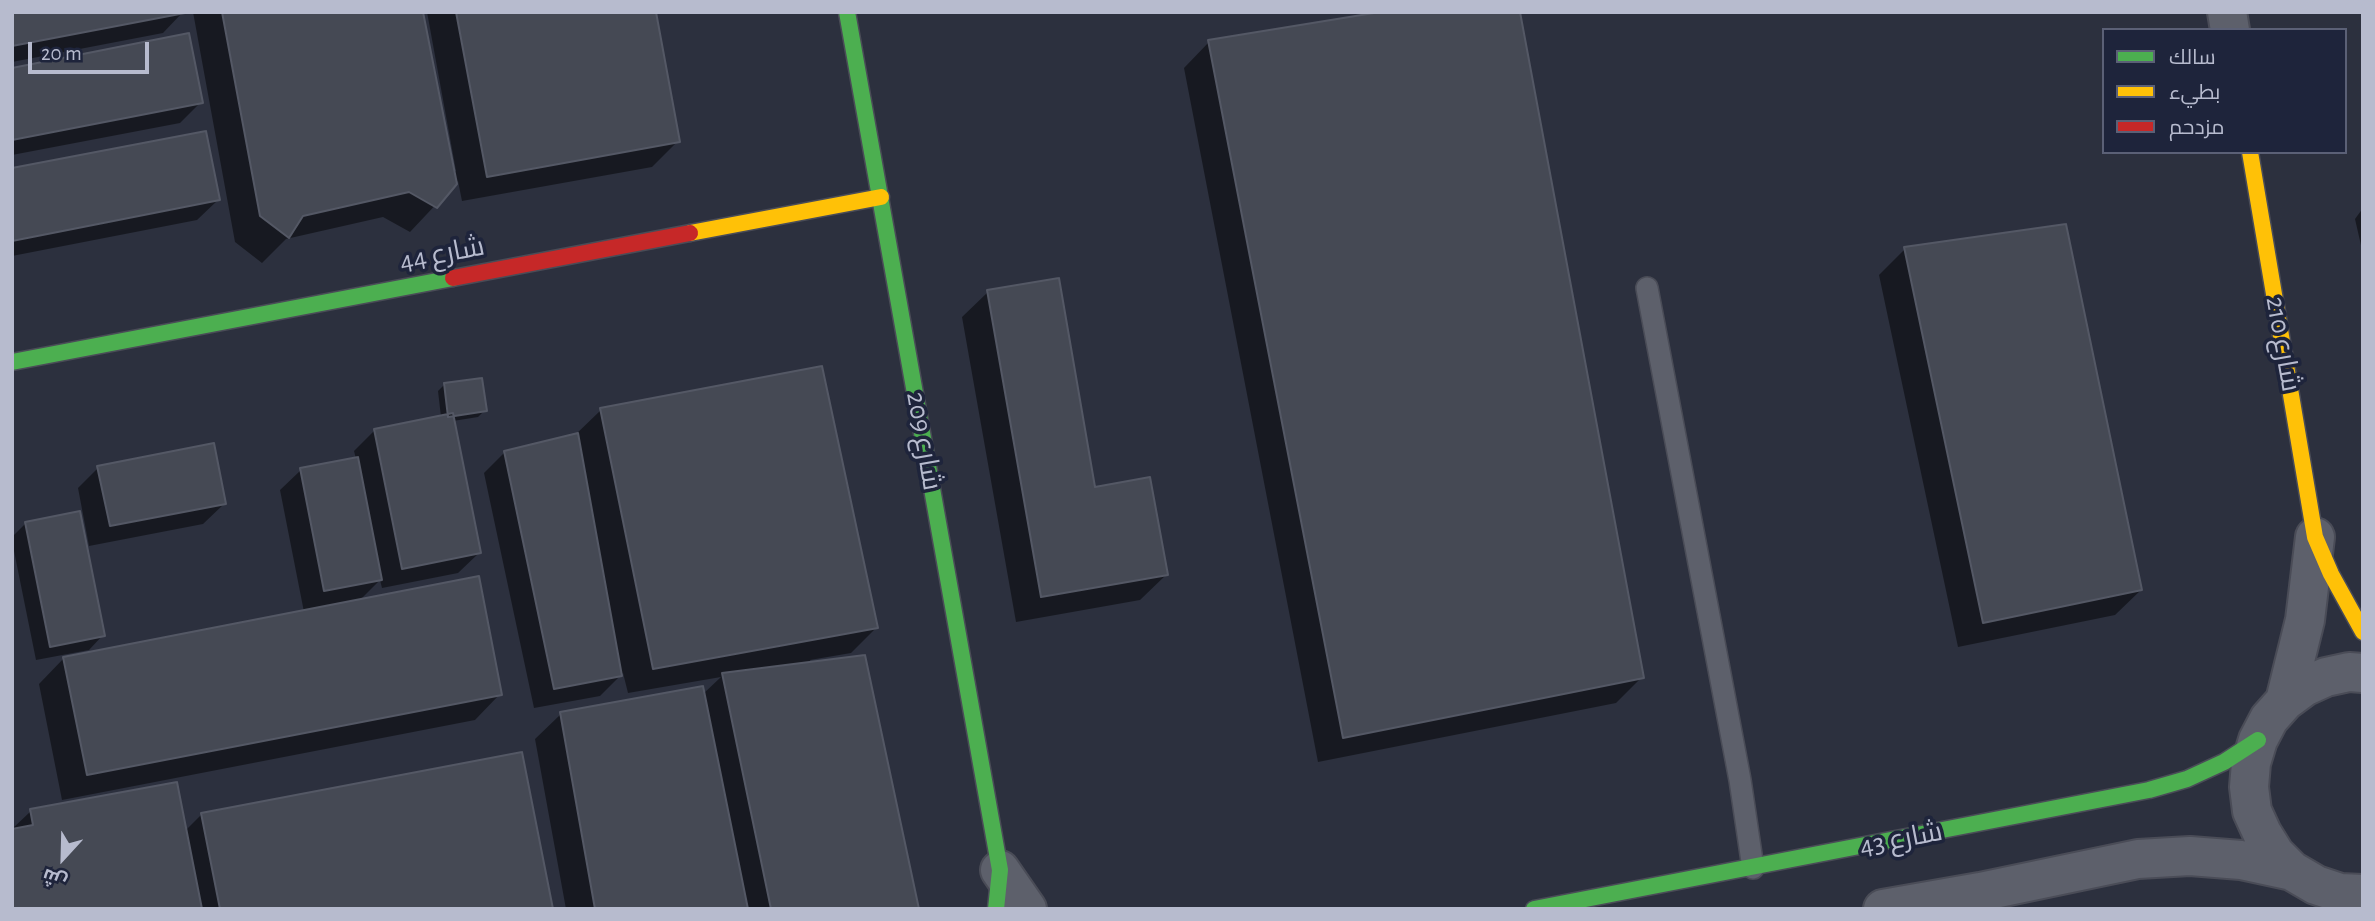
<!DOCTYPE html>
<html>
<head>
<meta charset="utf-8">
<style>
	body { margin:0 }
	#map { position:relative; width:2375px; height:921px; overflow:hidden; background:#2c303e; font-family:"Alegreya Sans",Cairo,sans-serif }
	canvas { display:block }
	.frame { position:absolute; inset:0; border:14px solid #b7bbce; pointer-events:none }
	.legend { position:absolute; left:2102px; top:28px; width:245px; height:126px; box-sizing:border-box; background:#1e243b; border:2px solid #5b6076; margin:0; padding:9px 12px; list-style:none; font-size:21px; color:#b7bbce }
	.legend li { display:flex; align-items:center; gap:14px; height:35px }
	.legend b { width:35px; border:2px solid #5b6076 }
	.north { position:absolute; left:28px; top:823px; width:70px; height:70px; -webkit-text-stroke:5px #1e243b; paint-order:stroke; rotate:202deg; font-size:19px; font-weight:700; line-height:28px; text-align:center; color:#b7bbce }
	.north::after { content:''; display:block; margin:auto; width:24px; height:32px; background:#b7bbce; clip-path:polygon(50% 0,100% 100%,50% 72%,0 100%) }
	.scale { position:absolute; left:28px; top:42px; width:121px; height:32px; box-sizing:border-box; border:4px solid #b7bbce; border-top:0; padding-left:9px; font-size:21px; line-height:24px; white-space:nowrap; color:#b7bbce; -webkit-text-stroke:5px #1e243b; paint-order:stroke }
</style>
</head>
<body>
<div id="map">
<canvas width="2375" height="921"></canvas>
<div class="frame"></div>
<ul class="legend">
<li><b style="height:9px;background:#4caf50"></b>سالك</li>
<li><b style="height:9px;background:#ffc107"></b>بطيء</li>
<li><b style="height:9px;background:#c62828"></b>مزدحم</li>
</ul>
<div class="north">ش</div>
<div class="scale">20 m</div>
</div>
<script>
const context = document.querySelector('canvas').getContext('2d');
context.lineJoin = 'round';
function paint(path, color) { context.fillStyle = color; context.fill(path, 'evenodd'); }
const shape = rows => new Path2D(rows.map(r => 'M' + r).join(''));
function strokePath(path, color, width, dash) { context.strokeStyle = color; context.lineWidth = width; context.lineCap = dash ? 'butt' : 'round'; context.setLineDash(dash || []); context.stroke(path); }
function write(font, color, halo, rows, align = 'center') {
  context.font = font + ' "Alegreya Sans",Cairo,sans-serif'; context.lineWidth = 7; context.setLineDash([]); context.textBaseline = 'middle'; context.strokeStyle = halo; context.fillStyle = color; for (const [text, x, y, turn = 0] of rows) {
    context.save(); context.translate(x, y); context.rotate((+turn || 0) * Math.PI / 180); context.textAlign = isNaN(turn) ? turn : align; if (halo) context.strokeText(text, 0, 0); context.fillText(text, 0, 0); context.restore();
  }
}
paint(shape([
	[12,12,183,12,163,33,12,62],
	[193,12,421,12,453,172,456,171,427,12,654,12,678,141,652,167,462,201,458,181,410,232,383,217,286,239,262,263,235,242],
	[1209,42,1642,677,1616,703,1318,762,1184,68],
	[12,69,201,102,180,123,12,155],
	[12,170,218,200,197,220,12,256],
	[2363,208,2363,254,2355,219],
	[1905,249,2141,590,2115,615,1958,647,1879,275],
	[988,292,1094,489,1166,575,1140,600,1016,622,962,317],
	[445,384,485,410,478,417,453,421,479,553,458,573,382,588,380,580,359,601,500,694,475,720,62,800,39,684,64,658,304,612,280,490,301,470,356,459,354,451,375,430,441,417,438,391],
	[601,410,876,628,851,653,810,660,917,909,566,909,535,739,561,714,703,694,721,677,628,693,623,673,600,696,534,708,484,473,505,452,574,436],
	[98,468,224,504,203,524,89,546,78,488],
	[26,523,103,635,89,650,36,660,12,541,12,537],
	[31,811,185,831,202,814,551,909,12,909,12,829]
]), '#0007');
const building = shape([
	[12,12,185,12,185,13,12,46,12,12],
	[222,12,423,12,457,184,437,208,409,192,303,216,289,238,260,216,222,12],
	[456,12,656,12,680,142,487,177,456,12],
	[1380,12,1520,12,1644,678,1343,738,1208,40,1380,12],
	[189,33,203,103,12,140,12,68,189,33],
	[206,131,220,200,12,241,12,168,206,131],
	[2066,224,2142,590,1983,623,1904,247,2066,224],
	[1059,278,1095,487,1150,477,1168,575,1041,597,987,290,1059,278],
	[822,366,878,628,653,669,600,408,822,366],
	[482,378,487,411,448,417,444,383,482,378],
	[453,413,481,553,402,569,374,429,453,413],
	[578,433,622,676,554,689,504,451,578,433],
	[214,443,226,504,110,526,97,466,214,443],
	[358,457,382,580,324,591,300,468,358,457],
	[80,511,105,636,50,647,25,522,80,511],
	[479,576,502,695,87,775,63,657,479,576],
	[865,655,919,909,771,909,722,673,865,655],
	[703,686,748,909,595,909,560,712,703,686],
	[522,752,553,909,220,909,201,813,522,752],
	[177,782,202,909,12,909,12,829,33,825,30,809,177,782]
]);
paint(building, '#454954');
strokePath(building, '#545865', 2);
const lane = shape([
	[1647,288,1740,780,1753,868]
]);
const street = shape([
	[2227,12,2230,30],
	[2363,673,2349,672,2326,677,2304,687,2285,701,2269,719,2258,740,2251,763,2249,787,2252,811,2262,833,2275,854,2292,871,2316,885,2340,893,2363,894],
	[2285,701,2305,620,2315,537],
	[1000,870,1027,909],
	[1883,909,1980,892,2138,859,2190,856,2241,860,2292,871]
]);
const fast = shape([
	[847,12,1000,870,996,909],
	[12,362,453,278],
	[1534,909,2149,790,2187,779,2224,762,2258,740]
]);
const slow = shape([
	[2250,152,2315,537,2331,574,2363,632],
	[690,233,881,197]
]);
const jam = shape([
	[453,278,690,233]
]);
strokePath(lane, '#4a4c57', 24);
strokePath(street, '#4a4c57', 42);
strokePath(fast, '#4a4c57', 19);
strokePath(slow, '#4a4c57', 19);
strokePath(jam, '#4a4c57', 19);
strokePath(lane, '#5d606b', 21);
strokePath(street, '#5d606b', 38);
strokePath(fast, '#4caf50', 16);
strokePath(slow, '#ffc107', 16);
strokePath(jam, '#c62828', 16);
write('28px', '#b7bbce', '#1e243b', [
	["شارع 44",442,254,-11],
	["شارع 210",2283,344,80],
	["شارع 209",924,441,80],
	["شارع 43",1901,839,-11]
]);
</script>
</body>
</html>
